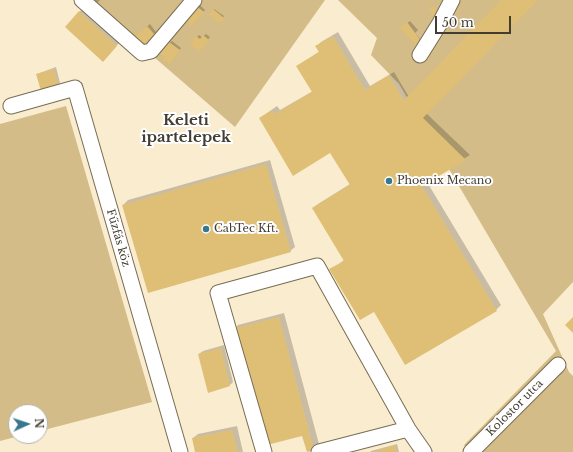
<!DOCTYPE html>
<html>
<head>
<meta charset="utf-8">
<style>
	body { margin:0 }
	#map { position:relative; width:573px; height:452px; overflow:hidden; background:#faeccf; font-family:"Libre Baskerville",serif }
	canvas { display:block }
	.north { position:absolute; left:8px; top:404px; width:40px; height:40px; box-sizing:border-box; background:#fff; border:1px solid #b3b1ad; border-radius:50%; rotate:87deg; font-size:11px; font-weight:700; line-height:16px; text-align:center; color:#423c31 }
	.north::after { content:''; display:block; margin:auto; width:14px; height:18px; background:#38788c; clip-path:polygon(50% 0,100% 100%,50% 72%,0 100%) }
	.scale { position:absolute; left:435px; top:16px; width:76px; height:18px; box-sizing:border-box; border:2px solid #423c31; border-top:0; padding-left:5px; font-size:12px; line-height:14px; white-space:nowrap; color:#423c31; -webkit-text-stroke:3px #fff; paint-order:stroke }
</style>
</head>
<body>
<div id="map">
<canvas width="573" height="452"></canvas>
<div class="north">N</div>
<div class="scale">50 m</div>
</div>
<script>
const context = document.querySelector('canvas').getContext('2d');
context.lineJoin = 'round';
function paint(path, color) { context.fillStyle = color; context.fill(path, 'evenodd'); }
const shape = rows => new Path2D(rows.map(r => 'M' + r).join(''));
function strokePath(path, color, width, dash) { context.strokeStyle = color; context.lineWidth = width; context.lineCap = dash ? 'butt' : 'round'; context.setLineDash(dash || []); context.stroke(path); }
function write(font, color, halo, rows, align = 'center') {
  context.font = font + ' "Libre Baskerville",serif'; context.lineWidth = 4; context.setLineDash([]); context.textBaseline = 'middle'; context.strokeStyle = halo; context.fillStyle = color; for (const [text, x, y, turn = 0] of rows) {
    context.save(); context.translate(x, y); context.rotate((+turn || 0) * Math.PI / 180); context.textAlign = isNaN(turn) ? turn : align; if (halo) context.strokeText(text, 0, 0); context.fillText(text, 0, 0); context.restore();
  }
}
paint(shape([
	[88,0,325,0,235,127],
	[338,0,573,0,573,282,543,314,569,372,573,376,573,452,470,452,464,445,556,351,399,84,371,55,377,38],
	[66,106,152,402,40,431,40,412,16,412,16,436,19,436,0,441,0,124]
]), '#d3bc87');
paint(shape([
	[87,0,100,0,94,6],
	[503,0,537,0,426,113,470,155,427,182,501,305,496,310,374,310,331,270,344,260,313,208,318,204,350,184,331,152,260,118,277,106,280,110,313,91,298,66,320,51,317,46,321,42,338,32,370,86,394,72,409,97],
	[198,3,205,10,192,25],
	[83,8,120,42,103,60,66,27],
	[214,9,224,16,220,22,210,15],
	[410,21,418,30,415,33,421,40,416,44,403,26],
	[150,24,156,32,154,34,137,35],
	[206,34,210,37,201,48,197,37,199,35,202,37],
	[172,41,181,48,172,61,169,43],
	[56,67,60,83,58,85,37,74],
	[270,160,295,247,290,251,123,205,128,200],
	[284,313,319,444,307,451,303,434,234,330,238,325],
	[224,345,233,382,230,385,199,354,203,351],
	[237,426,243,452,196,452,193,438,198,434],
	[397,444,399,452,370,452,371,451]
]), '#0003');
paint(shape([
	[501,0,538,0,423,118,466,160,422,186,497,311,405,365,374,312,360,320,329,269,344,261,312,208,350,185,330,153,293,176,259,118,272,110,275,114,312,92,296,66,319,52,315,46,333,36,365,90,389,75,404,100],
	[195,5,204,12,192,26,183,18],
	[434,6,439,15,434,18,429,9],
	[213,9,224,18,220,23,209,15],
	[79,11,117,46,103,62,65,27],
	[407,22,421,41,415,45,400,28],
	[147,26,155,35,141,46,133,38],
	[203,35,209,40,199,52,190,44,196,36,200,39],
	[169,42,180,50,170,64,163,60,165,57,160,54],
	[54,69,59,86,41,91,36,74],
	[266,164,291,252,148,293,122,205],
	[279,317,314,450,307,452,302,436,263,446,232,329],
	[573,317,573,333,565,325],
	[221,348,230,386,208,393,198,354],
	[232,430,238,452,195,452,192,438],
	[395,445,397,452,373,452]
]), '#dfbf75');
const minor = shape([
	[82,0,142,53,151,51,194,0],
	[420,55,440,23,452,0],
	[11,106,75,88,180,452],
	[264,452,218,293,317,266,408,429,424,452],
	[319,452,408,429],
	[471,452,558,365]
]);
strokePath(minor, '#786c52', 17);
strokePath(minor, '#fff', 15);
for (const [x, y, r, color] of [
	[389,181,4,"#38788c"],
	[206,229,4,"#38788c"]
]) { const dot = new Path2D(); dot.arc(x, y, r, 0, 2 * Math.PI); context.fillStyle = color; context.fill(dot); strokePath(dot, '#fff', 1.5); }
write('11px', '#423c31', '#fff', [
	["Phoenix Mecano",397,181],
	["CabTec Kft.",214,229]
], 'left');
write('11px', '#423c31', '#fff', [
	["Fűzfás köz",118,238,74],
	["Kolostor utca",515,408,-45]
]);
write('bold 15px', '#423c31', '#fff', [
	["Keleti",186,121],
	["ipartelepek",186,138]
]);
</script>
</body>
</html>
